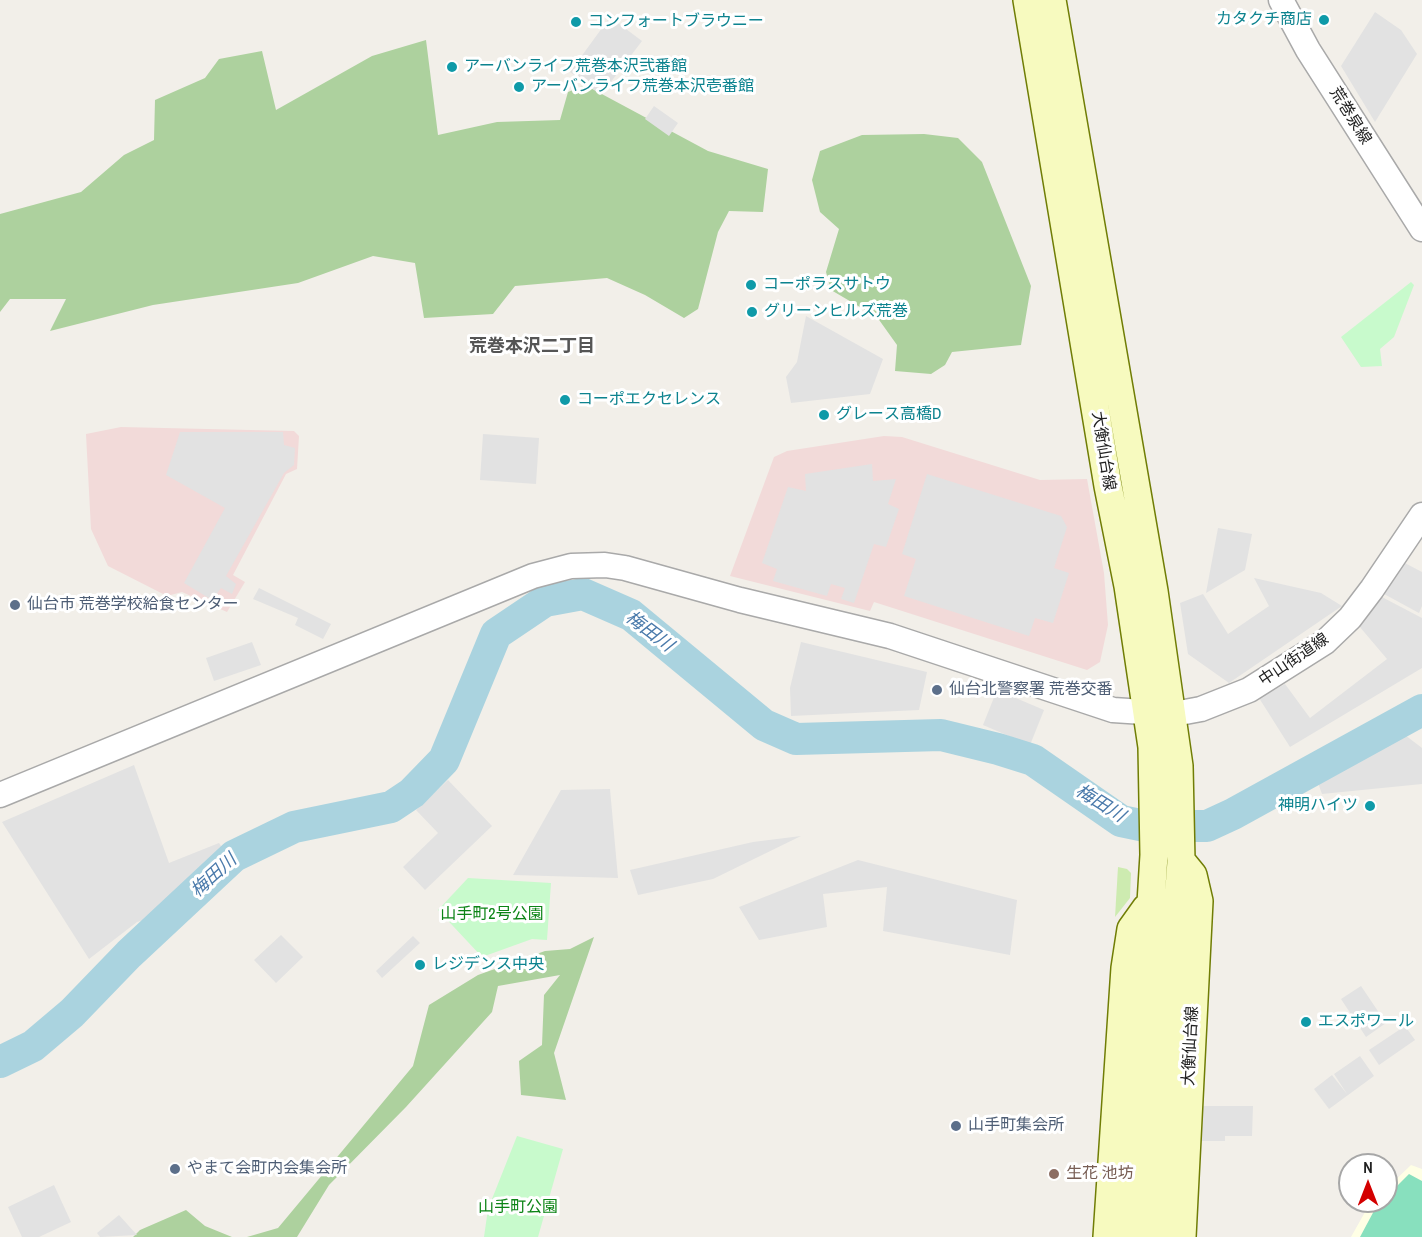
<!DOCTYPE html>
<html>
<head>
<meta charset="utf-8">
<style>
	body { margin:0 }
	#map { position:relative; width:1422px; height:1237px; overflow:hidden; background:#f2efe9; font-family:"Archivo Narrow",sans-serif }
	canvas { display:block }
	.north { position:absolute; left:1338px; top:1153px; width:60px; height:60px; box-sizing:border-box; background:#fff; border:2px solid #a7a7a7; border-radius:50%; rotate:0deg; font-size:16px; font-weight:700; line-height:24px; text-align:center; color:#222 }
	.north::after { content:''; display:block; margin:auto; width:21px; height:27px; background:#d40000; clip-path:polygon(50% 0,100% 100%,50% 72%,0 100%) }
</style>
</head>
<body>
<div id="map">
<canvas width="1422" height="1237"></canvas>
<div class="north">N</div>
</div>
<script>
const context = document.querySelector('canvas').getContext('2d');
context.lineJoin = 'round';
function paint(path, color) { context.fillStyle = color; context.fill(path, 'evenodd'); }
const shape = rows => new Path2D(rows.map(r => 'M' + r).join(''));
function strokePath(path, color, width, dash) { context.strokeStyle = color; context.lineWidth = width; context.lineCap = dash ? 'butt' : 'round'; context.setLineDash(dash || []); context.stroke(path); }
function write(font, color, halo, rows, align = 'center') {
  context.font = font + ' "Archivo Narrow","Noto Sans JP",sans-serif'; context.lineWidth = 6; context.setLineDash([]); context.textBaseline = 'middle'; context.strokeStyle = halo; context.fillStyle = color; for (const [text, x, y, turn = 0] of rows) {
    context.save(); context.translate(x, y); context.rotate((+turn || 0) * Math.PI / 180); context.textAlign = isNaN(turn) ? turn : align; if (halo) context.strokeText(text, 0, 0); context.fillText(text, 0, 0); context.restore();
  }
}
paint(shape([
	[121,427,294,431,299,436,297,469,286,474,233,575,245,582,227,612,182,592,167,596,108,566,91,529,86,434],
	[884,436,902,437,1040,480,1087,479,1104,573,1108,625,1100,662,1087,670,874,602,870,611,730,576,774,457,787,451]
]), '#f2dad9');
paint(shape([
	[1411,1165,1422,1169,1422,1237,1351,1237,1369,1205,1373,1201,1386,1201,1386,1189]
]), '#ffffe5');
paint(shape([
	[1118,867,1127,869,1131,873,1130,898,1115,917]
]), '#cdebb0');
paint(shape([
	[426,40,438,135,497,122,560,120,568,92,585,85,708,151,768,169,763,212,729,211,718,232,698,309,684,318,645,295,607,278,515,286,493,314,424,318,415,263,373,256,298,283,153,305,50,331,66,299,10,299,0,312,0,214,81,192,124,155,154,140,155,100,205,78,219,59,262,51,276,110,372,56],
	[924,134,958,138,982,162,1031,286,1021,345,952,352,945,365,931,374,895,371,897,345,877,317,831,290,826,272,839,229,820,212,812,180,820,151,862,135],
	[594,937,554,1053,566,1100,521,1095,519,1061,542,1045,544,995,560,975,498,986,492,1012,406,1107,329,1185,297,1237,247,1237,278,1228,413,1066,429,1005,478,975,545,951,570,949],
	[186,1210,205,1226,232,1237,133,1237,140,1230]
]), '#add19e');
paint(shape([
	[1411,282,1414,285,1394,337,1380,349,1382,366,1361,367,1341,337],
	[468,878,551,883,547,940,532,939,482,957,438,910],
	[517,1136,563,1149,538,1237,484,1237,488,1209]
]), '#c8facc');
paint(shape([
	[1409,1174,1422,1181,1422,1237,1360,1237,1375,1209,1386,1201,1386,1197]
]), '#88e0be');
paint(shape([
	[1375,12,1401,30,1417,54,1375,122,1341,66],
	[610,17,642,41,601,95,570,72],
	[654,106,678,123,669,136,645,119],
	[806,316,883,359,870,394,791,403,786,377,797,362],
	[180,432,283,432,284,445,295,448,294,465,284,473,226,576,236,584,232,594,221,588,212,600,184,583,225,508,166,475],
	[483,434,539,438,536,484,480,480],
	[872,464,873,481,896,479,888,504,899,509,886,547,874,544,854,603,841,599,845,588,831,584,827,596,773,581,777,569,762,563,788,487,806,491,805,474],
	[927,474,1061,516,1067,527,1054,568,1069,573,1053,623,1035,618,1029,636,904,596,916,559,902,554],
	[1218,528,1252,534,1245,570,1206,593],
	[1401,561,1422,572,1422,606,1419,613,1384,594],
	[1254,578,1321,593,1342,606,1229,683,1188,654,1180,603,1203,594,1228,634,1269,606],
	[259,588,331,624,323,639,295,625,298,618,253,599],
	[1380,596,1422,618,1422,668,1290,747,1259,698,1285,684,1310,718,1387,659,1359,626],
	[252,642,261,665,214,681,206,658],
	[801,642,927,672,919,710,791,716,790,688],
	[997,690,1044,710,1030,745,983,725],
	[1405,735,1422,748,1422,784,1322,794,1318,783],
	[134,765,169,863,219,843,227,855,165,914,137,922,89,959,2,822],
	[448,780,492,826,425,890,403,867,438,833,416,810],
	[610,789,618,878,513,875,561,790],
	[801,836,713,879,638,895,630,870,753,842],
	[858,860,1017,900,1010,955,883,931,887,887,823,894,827,927,759,940,739,907],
	[281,935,303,957,276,983,254,960],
	[413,936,420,943,382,978,376,971],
	[1361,986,1386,1023,1366,1037,1341,999],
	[1405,1026,1415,1040,1379,1065,1369,1050],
	[1360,1056,1374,1076,1329,1109,1314,1089,1332,1075,1347,1094,1334,1074],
	[1199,1106,1253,1106,1252,1136,1225,1136,1225,1141,1199,1141],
	[54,1185,71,1222,39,1237,22,1237,8,1207],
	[119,1215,137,1235,100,1237,97,1233]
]), '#e2e2e2');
strokePath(shape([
	[0,1062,33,1046,72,1013,129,954,234,856,294,827,391,807,412,793,444,760,496,634,545,601,583,594,631,615,764,725,796,739,941,735,998,749,1033,760,1121,821,1145,826,1207,826,1233,814,1422,710]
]), '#aad3df', 32);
const tertiary = shape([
	[1281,0,1308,50,1422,229],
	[0,795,533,576,571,566,605,565,625,568,740,600,890,636,1113,710,1174,714,1201,709,1249,690,1325,642,1350,618,1372,589,1422,515]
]);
const secondary = shape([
	[1027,0,1108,486,1128,586,1152,747,1154,855,1130,1237],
	[1052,0,1154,591,1179,766,1181,861,1161,1133,1156,1237],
	[1107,1237,1125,968,1131,929,1146,908],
	[1182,1237,1199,901,1193,875,1184,864]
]);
strokePath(tertiary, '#a9a9a9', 27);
strokePath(secondary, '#707d05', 30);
strokePath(tertiary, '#fff', 24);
strokePath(secondary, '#f7fabf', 27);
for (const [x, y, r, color] of [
	[1324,20,6,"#0f9aa8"],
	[576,22,6,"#0f9aa8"],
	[452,67,6,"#0f9aa8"],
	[519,87,6,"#0f9aa8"],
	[751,285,6,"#0f9aa8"],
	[752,312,6,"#0f9aa8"],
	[565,400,6,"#0f9aa8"],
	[824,415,6,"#0f9aa8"],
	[15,605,6,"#5c6f8a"],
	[937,690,6,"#5c6f8a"],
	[1370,806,6,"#0f9aa8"],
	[420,965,6,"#0f9aa8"],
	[1306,1022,6,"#0f9aa8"],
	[956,1126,6,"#5c6f8a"],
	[175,1169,6,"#5c6f8a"],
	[1054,1174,6,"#8d6e63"]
]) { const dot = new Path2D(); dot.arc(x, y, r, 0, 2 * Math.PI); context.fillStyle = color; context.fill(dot); strokePath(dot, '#fff', 2); }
write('16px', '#0d838f', '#fff', [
	["カタクチ商店",1312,20,"right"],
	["コンフォートブラウニー",588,22],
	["アーバンライフ荒巻本沢弐番館",464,67],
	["アーバンライフ荒巻本沢壱番館",531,87],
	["コーポラスサトウ",763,285],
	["グリーンヒルズ荒巻",764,312],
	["コーポエクセレンス",577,400],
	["グレース高橋D",836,415],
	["神明ハイツ",1358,806,"right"],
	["レジデンス中央",432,965],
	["エスポワール",1318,1022]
], 'left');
write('16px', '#222', '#fff', [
	["荒巻泉線",1350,116,58],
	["大衡仙台線",1103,451,81],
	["中山街道線",1294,660,-34],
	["大衡仙台線",1191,1046,-87]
]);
write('16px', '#4e5e75', '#fff', [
	["仙台市 荒巻学校給食センター",27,605],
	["仙台北警察署 荒巻交番",949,690],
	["山手町集会所",968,1126],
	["やまて会町内会集会所",187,1169]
], 'left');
write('16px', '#0c8416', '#fff', [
	["山手町2号公園",492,915],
	["山手町公園",518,1208]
]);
write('16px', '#785e54', '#fff', [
	["生花 池坊",1066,1174]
], 'left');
write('bold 18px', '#555', '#fff', [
	["荒巻本沢二丁目",532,347]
]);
write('italic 18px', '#4a7aab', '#fff', [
	["梅田川",649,632,37],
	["梅田川",1100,804,32],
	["梅田川",214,876,-42]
]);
</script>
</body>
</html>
